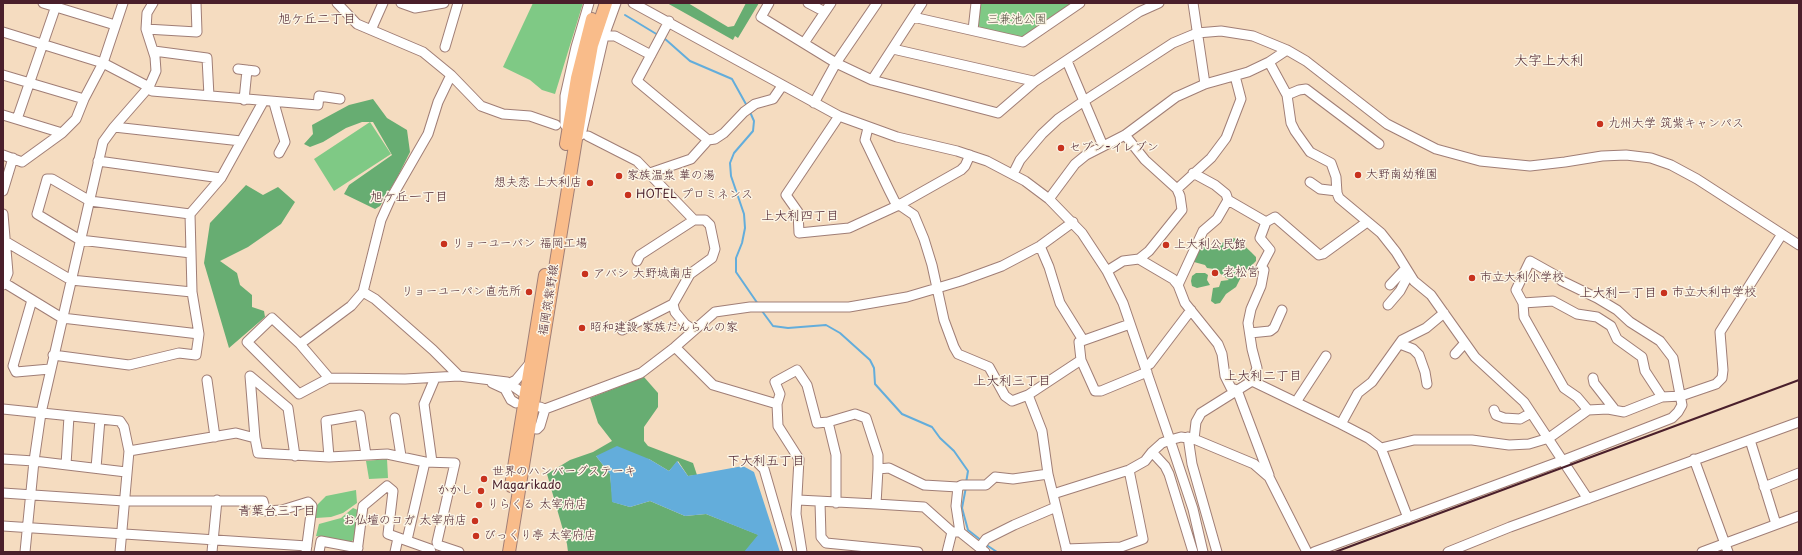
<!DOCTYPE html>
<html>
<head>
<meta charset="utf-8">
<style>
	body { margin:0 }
	#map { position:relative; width:1802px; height:555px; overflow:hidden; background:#f5dcc0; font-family:"Playpen Sans",sans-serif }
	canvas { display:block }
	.frame { position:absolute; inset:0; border:4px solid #4a1f2b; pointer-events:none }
</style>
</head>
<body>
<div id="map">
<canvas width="1802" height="555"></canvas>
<div class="frame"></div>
</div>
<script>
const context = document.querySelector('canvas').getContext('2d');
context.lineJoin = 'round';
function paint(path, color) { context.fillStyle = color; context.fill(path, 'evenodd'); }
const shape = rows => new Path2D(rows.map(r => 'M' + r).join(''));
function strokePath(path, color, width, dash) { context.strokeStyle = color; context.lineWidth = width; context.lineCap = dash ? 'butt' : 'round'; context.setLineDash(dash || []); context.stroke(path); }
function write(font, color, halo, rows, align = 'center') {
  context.font = font + ' "Playpen Sans","Klee One",sans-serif'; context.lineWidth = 3; context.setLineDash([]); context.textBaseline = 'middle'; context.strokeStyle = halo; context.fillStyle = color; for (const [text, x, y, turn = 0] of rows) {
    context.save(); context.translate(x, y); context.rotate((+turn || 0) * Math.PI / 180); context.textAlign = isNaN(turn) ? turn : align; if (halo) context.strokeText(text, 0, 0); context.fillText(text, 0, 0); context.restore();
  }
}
paint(shape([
	[533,3,583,3,555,94,542,90,530,80,503,67],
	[979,3,1073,3,1021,38,981,29,978,24],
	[370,122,391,154,334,191,314,159],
	[387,459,388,478,369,479,366,461],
	[356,490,357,503,343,513,331,517,316,518,316,506,326,496],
	[353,508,358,510,354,539,351,542,316,536,319,524,341,518]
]), '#7fc985');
paint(shape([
	[667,3,688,3,728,27,734,26,746,3,759,3,738,38,735,36,733,40],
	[373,99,387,118,407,130,410,152,397,178,380,206,375,209,344,194,349,185,392,155,373,122,362,122,346,128,323,142,310,147,304,144,313,134,312,125,349,105],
	[246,185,263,195,278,187,295,202,281,224,248,247,220,261,237,273,240,285,252,295,252,307,264,311,265,317,229,348,204,263,210,223],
	[1233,238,1237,239,1251,252,1256,257,1256,261,1242,275,1236,287,1226,294,1220,303,1215,304,1211,301,1213,288,1219,287,1221,281,1229,280,1214,269,1207,268,1205,265,1194,262,1192,258,1202,241,1207,242,1210,247,1214,247,1226,241,1231,243],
	[1196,273,1205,273,1208,275,1207,280,1210,285,1197,288,1192,286,1191,281,1192,276],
	[644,377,658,393,658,407,644,427,644,441,648,446,693,463,697,475,688,476,678,461,669,471,649,459,596,456,610,474,613,502,630,507,650,501,685,516,706,514,759,535,745,552,568,552,567,544,547,474,570,460,593,452,612,441,598,423,590,398]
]), '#67ad72');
paint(shape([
	[617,446,649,459,669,471,677,461,688,476,743,466,754,472,780,552,744,552,758,535,706,514,685,516,650,501,630,507,612,502,610,474,596,456]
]), '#63addb');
strokePath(shape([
	[625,15,658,35],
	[664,38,690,61,732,79,747,106],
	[750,112,754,121,753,131,734,153,730,163,731,176,744,214,745,228,742,243,736,258,736,272,758,304],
	[762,311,773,326,788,328,826,325,840,333,870,360,874,368,875,384,902,414,932,427,940,438,954,451,968,471,966,483],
	[966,487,962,508,968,530,982,541],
	[985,544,997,552]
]), '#63addb', 2);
const minor = shape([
	[43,3,115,25],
	[337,3,357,24,423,52,451,75,481,106,503,114,530,116,556,125],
	[401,3,415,8,444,3],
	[633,3,839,116,897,137,957,151,987,161,1025,181,1049,199,1082,233,1107,271,1123,303,1170,440,1181,437,1194,439,1254,464,1269,477,1307,552],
	[769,3,761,17,836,63,872,80,998,113,1034,82,1139,12,1159,3],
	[808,3,825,12],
	[1193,3,1205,84],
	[913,17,1023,42,1080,3],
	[669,21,637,81,708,140],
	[146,29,197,32,196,3],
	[371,30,383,3],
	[973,30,976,3],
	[3,32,103,63,149,87,152,91,318,105,319,96,340,99],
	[604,36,615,36,651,55],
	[804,43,831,3],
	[445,47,458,3],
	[893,49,1033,81,1034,82],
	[1287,50,1269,62,1287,95,1291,123,1295,131,1310,152,1331,163,1336,177,1337,193,1339,198,1381,233,1396,252,1414,281,1431,295,1475,357,1524,402,1588,499],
	[154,51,207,58,209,96],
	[1067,61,1103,146],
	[238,69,255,71],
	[3,75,84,99],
	[872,80,922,3],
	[1287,95,1299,90,1306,89,1379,144],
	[244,100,247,70],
	[274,103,285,142,279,153],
	[814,103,836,63,877,3],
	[3,115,62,133],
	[839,116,786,195,798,212,799,233,849,228,899,205,961,170,965,166,970,155],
	[17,119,57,3],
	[565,125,565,96,576,47,589,3],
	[114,127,241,141],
	[868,128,865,140,889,190,895,202,914,215,924,239,932,265,944,320,954,347,958,354,989,367,1005,396,1012,401,1028,395,1081,360,1079,342,1130,324],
	[581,135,604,36,616,3],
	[588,136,637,161,694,220,705,220,710,225,715,249,712,258,690,274,673,304,675,312,685,324,694,330],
	[3,155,22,162,62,133,76,119,84,99,103,63,123,3],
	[98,161,221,178],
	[650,173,691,159,708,140,715,139,724,133,744,112,755,104,773,99,782,86],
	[1193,173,1215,185,1226,194,1228,200,1266,222],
	[1013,174,1020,160,1042,134,1058,119,1084,101,1173,43,1197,33,1221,31,1253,36,1287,50,1306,61,1387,124,1436,149,1480,161,1530,166,1565,162,1602,156,1626,155,1651,158,1671,165,1697,179,1799,245],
	[1310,182,1320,189,1337,191],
	[1177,189,1211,158,1226,138,1241,99,1235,76],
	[3,191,13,158],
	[1049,199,1075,164,1086,155,1125,135,1176,97,1205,84,1248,72,1269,62],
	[3,214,8,273,3,285],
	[190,214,90,201,52,179,47,179,37,214,80,240,191,253],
	[3,240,71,280,192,292],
	[1040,246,1049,267,1060,303,1083,340],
	[1139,259,1173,279,1178,285,1185,303,1218,344,1222,354,1225,376,1231,388,1237,390],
	[637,261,640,255,694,220],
	[1107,271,1123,261,1139,259,1149,251,1182,210,1180,196,1177,189,1145,160,1125,135],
	[3,282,62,318,199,334],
	[1178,285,1203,231,1217,219,1228,200],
	[1390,285,1406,268],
	[363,292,375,299,433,350,459,376],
	[32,300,13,366,16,372,50,369],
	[1388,305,1400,291,1409,274],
	[622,330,673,304],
	[1250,333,1270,331,1274,328,1282,310],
	[300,344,351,306,363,292,381,220,390,200,428,134,438,102,451,75],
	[1400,344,1413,349,1419,355,1425,372,1427,384],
	[675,347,713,385,777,404],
	[1455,354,1464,344],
	[53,355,129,365,179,353,196,355,199,334,192,292,190,214,221,178,263,102],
	[1081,360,1095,391,1101,391,1147,372],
	[1145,367,1150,364,1191,310],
	[329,378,300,344,272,318,247,342,299,394,329,378,405,379,459,376,507,382,526,395],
	[1593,378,1594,383,1615,410],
	[207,380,215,437],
	[1252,381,1341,424,1368,438,1381,448,1408,518],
	[492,383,505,389,511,400,516,403],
	[510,383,516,380,531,362],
	[1237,390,1269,475],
	[1028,395,1042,431,1048,474,1067,552],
	[1296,402,1326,356],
	[540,407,545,409,641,373,675,347,715,312,750,307,849,307,907,297,961,281,1002,266,1040,246,1073,222],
	[3,409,120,421,124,427,129,451,120,552],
	[1494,410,1496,415,1504,418,1520,419,1531,413],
	[1588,410,1577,397,1564,388,1524,317,1523,303,1553,301,1577,314,1597,317,1611,326,1617,339,1642,357,1645,371,1662,397],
	[395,418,401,456],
	[828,422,836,455,836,503],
	[1341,424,1358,393,1372,382,1402,340,1426,328,1444,313],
	[530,428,537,429,540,426,545,409],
	[1188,437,1192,464,1217,552],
	[255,438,250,376,288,408,295,456],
	[1194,439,1196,422,1201,413,1252,381,1257,368,1252,349,1248,323,1251,309,1261,286,1264,270,1261,267,1270,250,1260,238,1266,222,1275,217,1319,255,1323,254,1367,222],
	[1750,440,1776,524],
	[1381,448,1414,440,1472,440,1509,445,1529,444,1549,438,1588,410,1608,409,1624,412,1662,397,1681,396,1716,384,1722,378,1723,370,1720,332,1782,234],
	[129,451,236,433,255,438,258,453,329,457,387,454,425,462,455,463,437,542,438,545,459,552],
	[329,457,326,421,360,415,366,455],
	[3,459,34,461,126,472],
	[1694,459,1728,552],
	[432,462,424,404,435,378],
	[758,463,764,469,788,552],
	[66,465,69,416],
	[96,468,100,419],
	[1764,487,1799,473],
	[3,493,124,501,263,501,266,511,282,510,308,502,312,506,306,552],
	[1053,494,1129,470,1145,461,1152,452],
	[798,500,876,504,878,469],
	[820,502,821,537,826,543,918,552],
	[876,504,924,507,952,532],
	[3,526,307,546],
	[960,532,985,552],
	[407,540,425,462],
	[980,547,986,539,1014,525,1056,507],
	[1066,549,1121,547,1143,539,1129,470],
	[25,552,34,461,41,413,103,142,114,127,149,87,156,71,155,57,146,29,147,13,153,3],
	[212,552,217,500],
	[319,552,321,541,358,548],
	[357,552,363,506,387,486,393,491,388,534,430,549,431,552],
	[395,552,398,538],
	[802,552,796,514,799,459,778,426,777,404,780,394,775,382,797,370,807,385,817,423,828,422,855,414,866,418,878,455,878,469,889,468,924,485,958,487,962,485,986,485,995,477,1013,479,1048,474],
	[947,552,952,532,960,532,956,506,958,487],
	[1193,552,1169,474,1165,466,1152,452,1162,443,1170,440,1193,509,1203,552],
	[1314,552,1564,460,1672,418,1678,412,1682,405,1673,358,1660,341,1630,322,1617,310,1597,298,1562,281,1555,275,1530,261,1516,290,1523,303],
	[1448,552,1510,527,1799,422],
	[1702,552,1799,516]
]);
const major = shape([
	[566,144,577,78,592,19],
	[511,486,545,275],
	[509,552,585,84,592,45,606,3]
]);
strokePath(minor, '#a07e76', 11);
strokePath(major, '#a07e76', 14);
strokePath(minor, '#fff', 9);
strokePath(major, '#f9bc8a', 12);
strokePath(shape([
	[1335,552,1799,380]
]), '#4a1f2b', 2);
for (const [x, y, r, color] of [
	[1600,124,4,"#c8321e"],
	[1061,148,4,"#c8321e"],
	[1358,175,4,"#c8321e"],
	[619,176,4,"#c8321e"],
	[590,183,4,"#c8321e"],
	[628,195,4,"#c8321e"],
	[444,244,4,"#c8321e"],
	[1166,245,4,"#c8321e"],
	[1215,273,4,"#c8321e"],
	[585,274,4,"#c8321e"],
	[1472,278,4,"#c8321e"],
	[529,292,4,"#c8321e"],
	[1664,293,4,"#c8321e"],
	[582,328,4,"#c8321e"],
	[484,479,4,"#c8321e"],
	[481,491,4,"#c8321e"],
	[479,505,4,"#c8321e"],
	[475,521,4,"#c8321e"],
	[476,536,4,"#c8321e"]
]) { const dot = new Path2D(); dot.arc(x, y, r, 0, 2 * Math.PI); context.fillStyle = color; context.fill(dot); strokePath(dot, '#fcf5e5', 1.5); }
write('12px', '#5a5246', '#fcf5e5', [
	["三兼池公園",1017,20]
]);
write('12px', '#4a1f2b', '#fcf5e5', [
	["九州大学 筑紫キャンパス",1608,124],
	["セブン-イレブン",1069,148],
	["大野南幼稚園",1366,175],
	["家族温泉 華の湯",627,176],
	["想夫恋 上大利店",582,183,"right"],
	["HOTEL プロミネンス",636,195],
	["リョーユーパン 福岡工場",452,244],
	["上大利公民館",1174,245],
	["老松宮",1223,273],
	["アバシ 大野城南店",593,274],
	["市立大利小学校",1480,278],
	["リョーユーパン直売所",521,292,"right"],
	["市立大利中学校",1672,293],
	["昭和建設 家族だんらんの家",590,328],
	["世界のハンバーグステーキ",492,472],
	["Magarikado",492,486],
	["かかし",473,491,"right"],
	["りらくる 太宰府店",487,505],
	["お仏壇のコガ 太宰府店",467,521,"right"],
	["びっくり亭 太宰府店",484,536]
], 'left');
write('12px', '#4a1f2b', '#fcf5e5', [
	["福岡筑紫野線",549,300,-81]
]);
write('13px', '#4a1f2b', '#fcf5e5', [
	["旭ケ丘二丁目",317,19],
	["旭ケ丘一丁目",409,197],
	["上大利四丁目",800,216],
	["上大利一丁目",1618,293],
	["上大利二丁目",1263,376],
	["上大利三丁目",1012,381],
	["下大利五丁目",766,461],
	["青葉台三丁目",277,511]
]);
write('14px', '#4a1f2b', '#fcf5e5', [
	["大字上大利",1549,61]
]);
</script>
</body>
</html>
